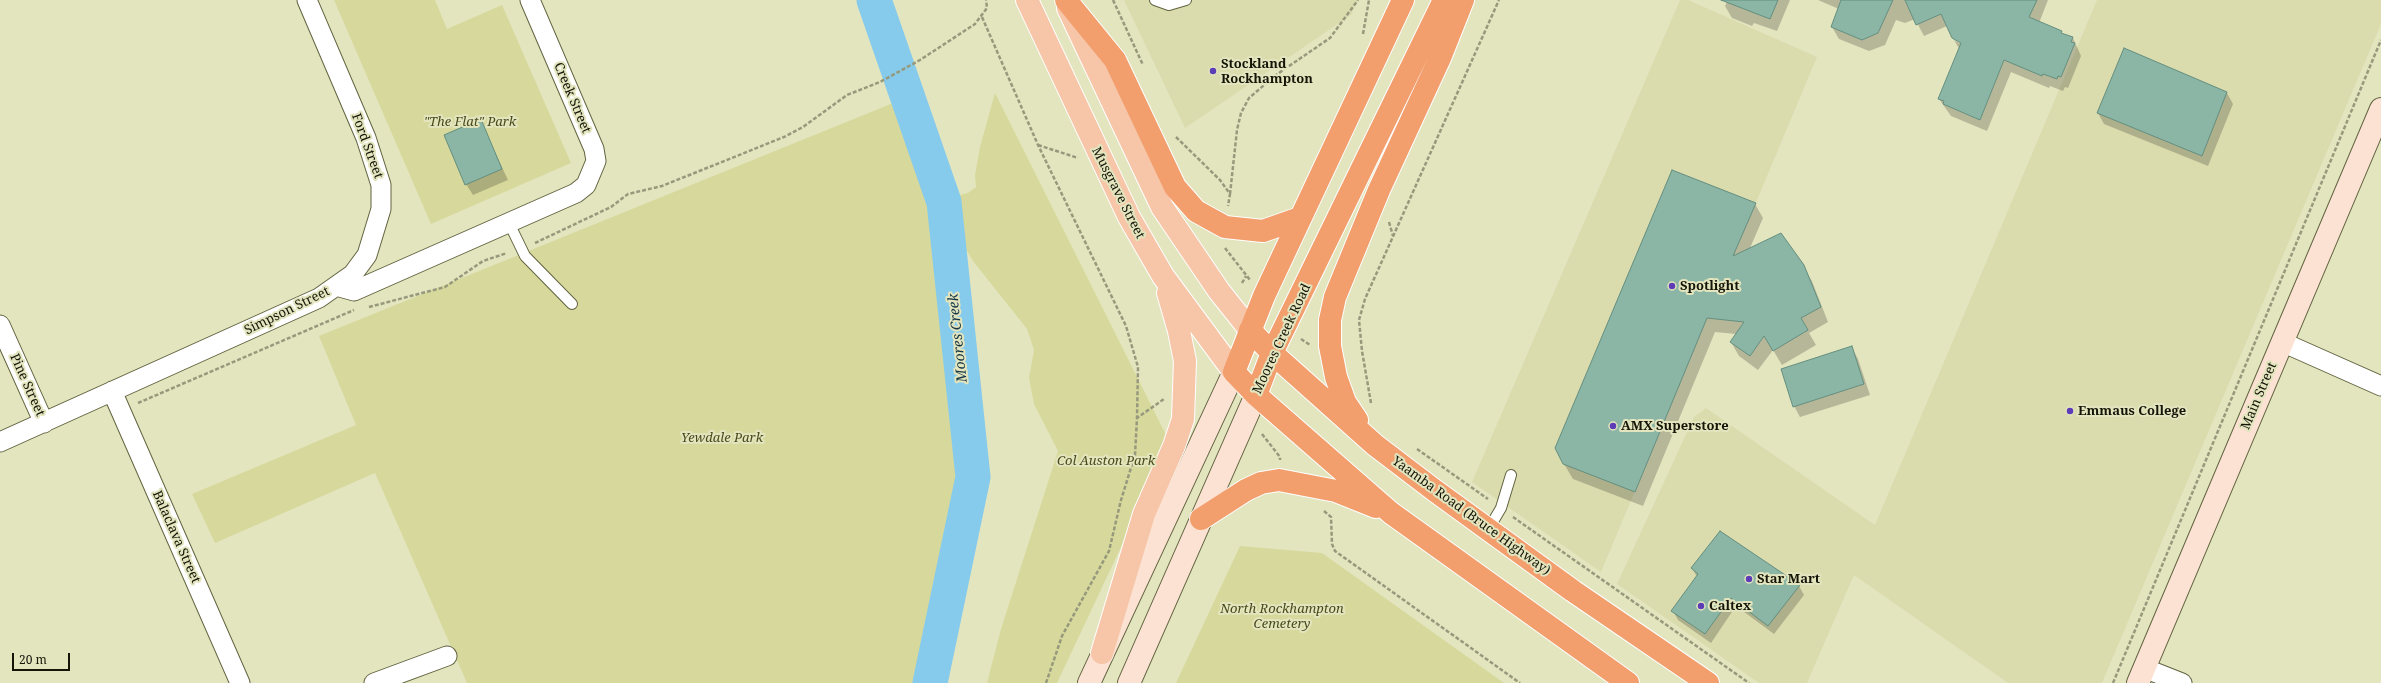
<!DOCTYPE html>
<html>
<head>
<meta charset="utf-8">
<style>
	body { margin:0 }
	#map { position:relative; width:2381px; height:683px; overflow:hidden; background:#e3e5bf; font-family:"Noto Serif",serif }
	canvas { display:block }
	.scale { position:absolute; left:12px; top:653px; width:58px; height:18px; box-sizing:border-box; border:2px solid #141407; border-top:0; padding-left:5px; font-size:12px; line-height:14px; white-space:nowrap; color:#141407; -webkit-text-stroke:3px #e3e5bf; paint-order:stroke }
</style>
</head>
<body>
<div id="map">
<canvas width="2381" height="683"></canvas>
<div class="scale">20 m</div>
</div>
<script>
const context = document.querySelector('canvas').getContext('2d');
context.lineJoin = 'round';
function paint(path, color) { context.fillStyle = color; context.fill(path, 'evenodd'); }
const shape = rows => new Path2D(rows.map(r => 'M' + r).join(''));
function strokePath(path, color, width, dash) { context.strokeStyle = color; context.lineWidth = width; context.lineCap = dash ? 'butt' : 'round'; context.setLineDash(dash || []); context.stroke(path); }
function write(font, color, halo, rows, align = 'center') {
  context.font = font + ' "Noto Serif",serif'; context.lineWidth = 4; context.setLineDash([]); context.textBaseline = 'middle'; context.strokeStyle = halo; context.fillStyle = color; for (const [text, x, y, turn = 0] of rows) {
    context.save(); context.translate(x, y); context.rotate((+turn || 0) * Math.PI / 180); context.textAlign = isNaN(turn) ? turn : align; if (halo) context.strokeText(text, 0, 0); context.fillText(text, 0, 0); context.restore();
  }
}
paint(shape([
	[1124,0,1358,0,1351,15,1185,128],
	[1680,0,1688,0,1817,57,1601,572,1472,482],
	[2097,0,2381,0,2381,24,2102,683,2008,683,1854,575,1807,683,1759,683,1617,584,1694,417,1706,408,1875,525]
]), '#dadcae');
paint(shape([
	[334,0,435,0,447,29,502,5,571,163,431,224],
	[995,93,1170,443,1057,683,987,683,1001,629,1058,451,1034,404,1029,378,1034,350,1027,329,973,261,958,236,950,220,947,206,948,198,968,193,976,187,975,175,980,147],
	[908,97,944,202,973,477,930,683,467,683,375,473,215,543,192,494,356,425,319,336],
	[1240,546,1322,553,1504,683,1176,683]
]), '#d7d99c');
paint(shape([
	[1728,0,1790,0,1777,31,1754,23,1752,26,1732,18,1725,6],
	[1818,0,2048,0,2039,23,2073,38,2081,56,2068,88,2065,87,2063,91,2050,86,2049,88,2011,72,1987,131,1951,116,1939,99,1960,50,1954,40,1965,46,1947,26,1924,36,1915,19,1905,23,1896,20,1885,45,1869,51,1839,39,1832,27,1839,9],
	[2124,49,2227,93,2233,104,2208,166,2104,124,2098,113],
	[480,120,508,180,473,195,466,184],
	[1755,204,1763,218,1750,248,1803,266,1812,281,1828,322,1809,333,1816,345,1782,365,1773,350,1758,370,1739,356,1731,342,1736,334,1715,332,1643,506,1573,479,1564,464],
	[1852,348,1858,359,1870,395,1800,417,1794,406],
	[1692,568,1799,586,1804,595,1774,634,1736,606,1711,643,1678,620,1673,611,1697,577]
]), '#0003');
strokePath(shape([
	[874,0,944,202,973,477,930,683]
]), '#86cbec', 35);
const building = shape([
	[1721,0,1778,0,1770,19,1721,0],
	[1841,0,1893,0,1878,33,1862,40,1831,27,1841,0],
	[1905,0,2037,0,2029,17,2062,31,2061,33,2073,37,2071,42,2075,43,2061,77,2058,76,2057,79,2043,74,2042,76,2004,60,1980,120,1943,104,1944,101,1938,99,1961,43,1952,38,1941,14,1916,25,1905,0],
	[2124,48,2227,92,2202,156,2097,113,2124,48],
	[481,119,502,169,465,185,444,135,481,119],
	[1672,170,1756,203,1733,256,1781,233,1804,265,1821,307,1801,318,1808,330,1773,351,1764,336,1750,356,1730,342,1744,322,1707,318,1635,492,1563,464,1555,448,1672,170],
	[1852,346,1864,384,1793,407,1781,369,1852,346],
	[1720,531,1800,585,1768,626,1731,598,1705,634,1671,611,1698,574,1691,568,1720,531]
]);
paint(building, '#8bb6a6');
strokePath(building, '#648e7f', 1);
const lane = shape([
	[1155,0,1169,5,1186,0],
	[509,223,525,256,572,304],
	[1488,530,1501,508,1511,475]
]);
const street = shape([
	[307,0,366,138,381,185,381,209,367,255,353,274,336,286],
	[0,325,44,423],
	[2282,342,2381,386],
	[112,391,240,683],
	[0,442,319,298,336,286,354,291,576,193,586,185,596,161,594,149,530,0],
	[2144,668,2182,683],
	[374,683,447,656]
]);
const secondary = shape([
	[1089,683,1234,372],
	[1129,683,1256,395],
	[2138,683,2381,109]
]);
const primary = shape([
	[1027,0,1129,217,1163,276,1234,372],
	[1068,8,1162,207,1219,291,1250,330],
	[1102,653,1144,514,1174,446,1183,419,1185,361,1179,331,1168,293]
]);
const highway = shape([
	[1066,0,1115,60,1175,187,1196,211,1225,227,1263,231,1300,218],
	[1403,0,1264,296,1234,372,1256,395,1391,513,1628,683],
	[1250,330,1272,353,1375,445,1434,490,1573,591,1708,683],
	[1256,395,1272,353,1444,0],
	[1357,420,1345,402,1336,377,1330,346,1330,320,1335,297,1379,190,1440,58,1463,0],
	[1201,519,1246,490,1261,483,1279,480,1336,491,1376,507]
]);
strokePath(lane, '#626340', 12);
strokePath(street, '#626340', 21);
strokePath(secondary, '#626340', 24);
strokePath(primary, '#fff', 24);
strokePath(highway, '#fff', 24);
strokePath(shape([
	[1113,0,1143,65],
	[982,17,1038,145,1126,326,1138,367,1137,418],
	[1363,34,1369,0],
	[1176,137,1220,180,1230,194,1228,206],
	[1038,145,1078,158],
	[1230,194,1237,130,1241,113,1249,98,1276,75,1330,38,1358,0],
	[1389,222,1393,236],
	[535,243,611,207,628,194,662,186,784,137,803,127,847,95,880,82,920,60,975,24,987,8,986,0],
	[1225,248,1250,280],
	[1242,283,1246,276],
	[369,307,445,287,483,261,507,253],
	[1301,339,1310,345],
	[138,403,354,310],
	[1371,403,1362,351,1359,320,1365,299,1499,0],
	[1262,434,1280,457,1280,460],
	[1417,449,1488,499],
	[1324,511,1331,517,1332,544,1335,551,1520,683],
	[1513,517,1749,683],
	[1046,683,1062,636,1109,551,1121,500,1135,455,1137,418,1164,399],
	[2113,683,2381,40]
]), '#97997c', 2.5, [4, 2]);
strokePath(lane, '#fff', 10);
strokePath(street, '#fff', 19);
strokePath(secondary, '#fbe2d3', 22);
strokePath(primary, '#f7c5a7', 22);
strokePath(highway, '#f29e6d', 22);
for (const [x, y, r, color] of [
	[1213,71,4,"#5d3db5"],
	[1672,286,4,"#5d3db5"],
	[2070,411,4,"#5d3db5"],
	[1613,426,4,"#5d3db5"],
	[1749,579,4,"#5d3db5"],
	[1701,606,4,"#5d3db5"]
]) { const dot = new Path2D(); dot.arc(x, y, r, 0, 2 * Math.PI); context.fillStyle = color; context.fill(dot); strokePath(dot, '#e3e5bf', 1.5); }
write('bold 13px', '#141407', '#e3e5bf', [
	["Stockland",1221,64],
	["Rockhampton",1221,79],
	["Spotlight",1680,286],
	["Emmaus College",2078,411],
	["AMX Superstore",1621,426],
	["Star Mart",1757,579],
	["Caltex",1709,606]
], 'left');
write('13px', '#141407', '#e3e5bf', [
	["Creek Street",572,98,67],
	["Ford Street",367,146,70],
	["Musgrave Street",1118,193,63],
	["Simpson Street",287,311,-26],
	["Moores Creek Road",1282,339,-65],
	["Pine Street",27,385,66],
	["Main Street",2259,396,-67],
	["Yaamba Road (Bruce Highway)",1471,516,36],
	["Balaclava Street",176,537,66]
]);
write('italic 13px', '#494a1a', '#e3e5bf', [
	["\"The Flat\" Park",470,122],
	["Yewdale Park",722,438],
	["Col Auston Park",1106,461],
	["North Rockhampton",1282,609],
	["Cemetery",1282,624]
]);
write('italic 14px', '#153644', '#e3e5bf', [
	["Moores Creek",958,338,-96]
]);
</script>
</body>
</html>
